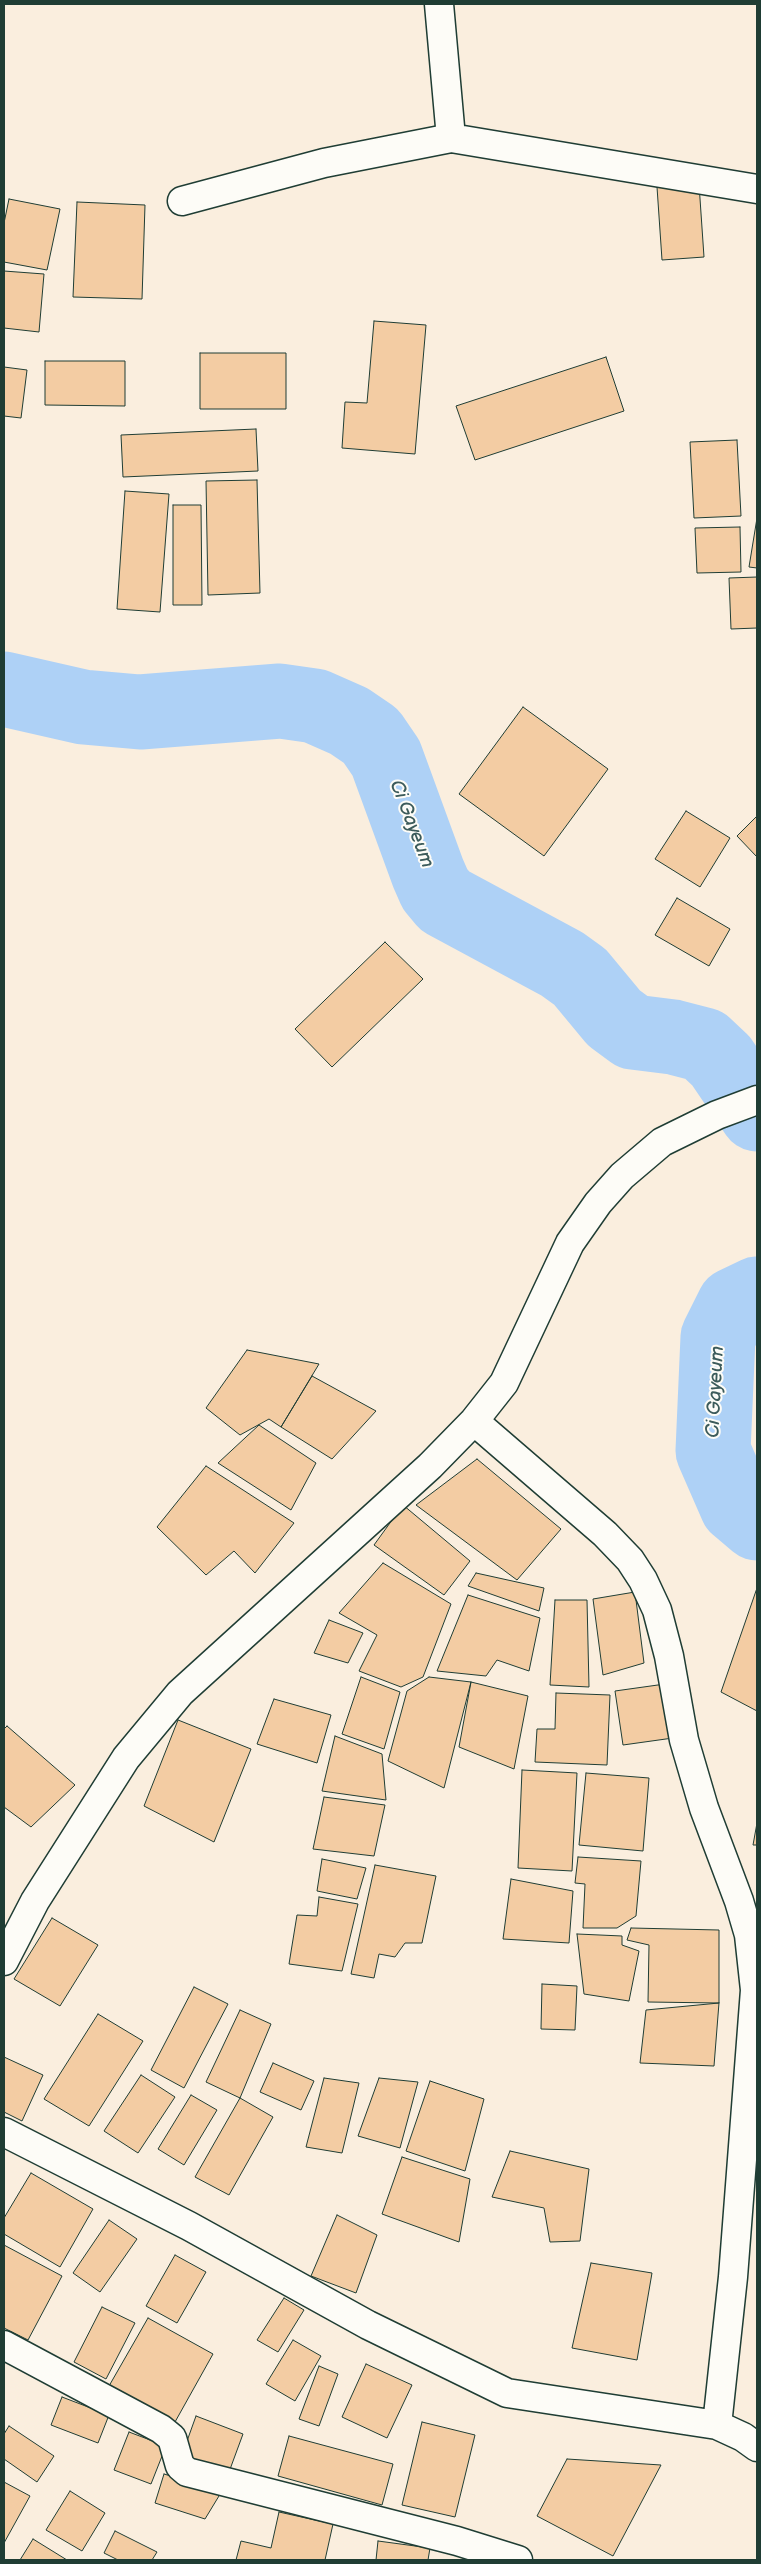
<!DOCTYPE html>
<html>
<head>
<meta charset="utf-8">
<style>
	body { margin:0 }
	#map { position:relative; width:761px; height:2564px; overflow:hidden; background:#faeede; font-family:"Balsamiq Sans",sans-serif }
	canvas { display:block }
	.frame { position:absolute; inset:0; border:5px solid #1f3d34; pointer-events:none }
</style>
</head>
<body>
<div id="map">
<canvas width="761" height="2564"></canvas>
<div class="frame"></div>
</div>
<script>
const context = document.querySelector('canvas').getContext('2d');
context.lineJoin = 'round';
const shape = rows => new Path2D(rows.map(r => 'M' + r).join(''));
function strokePath(path, color, width, dash) { context.strokeStyle = color; context.lineWidth = width; context.lineCap = dash ? 'butt' : 'round'; context.setLineDash(dash || []); context.stroke(path); }
function paint(path, color) { context.fillStyle = color; context.fill(path, 'evenodd'); }
function write(font, color, halo, rows, align = 'center') {
  context.font = font + ' "Balsamiq Sans",sans-serif'; context.lineWidth = 4; context.setLineDash([]); context.textBaseline = 'middle'; context.strokeStyle = halo; context.fillStyle = color; for (const [text, x, y, turn = 0] of rows) {
    context.save(); context.translate(x, y); context.rotate((+turn || 0) * Math.PI / 180); context.textAlign = isNaN(turn) ? turn : align; if (halo) context.strokeText(text, 0, 0); context.fillText(text, 0, 0); context.restore();
  }
}
strokePath(shape([
	[4,689,83,707,140,712,280,701,315,706,349,721,371,736,386,758,428,873,435,889,445,901,562,964,580,977,614,1018,633,1032,673,1037,704,1045,721,1061,757,1114],
	[757,1294,734,1305,718,1337,713,1451,737,1506,757,1523]
]), '#aed1f6', 75);
const building = shape([
	[699,184,704,257,662,260,657,187,699,184],
	[9,199,60,209,47,270,4,262,4,223,9,199],
	[77,202,145,205,142,299,73,297,77,202],
	[4,271,44,274,39,332,4,328,4,271],
	[374,321,426,325,415,454,342,448,345,402,367,403,374,321],
	[200,353,286,353,286,409,200,409,200,353],
	[606,357,624,411,475,460,456,406,606,357],
	[45,361,125,361,125,406,45,405,45,361],
	[4,367,27,370,21,418,4,416,4,367],
	[256,429,258,471,123,477,121,435,256,429],
	[737,440,741,516,694,518,690,442,737,440],
	[257,480,260,593,208,595,206,481,257,480],
	[125,491,169,494,160,612,117,609,125,491],
	[173,505,201,505,202,605,173,605,173,505],
	[757,518,757,568,749,567,757,518],
	[740,527,741,572,697,573,695,528,740,527],
	[757,577,757,628,731,629,729,578,757,577],
	[523,707,608,769,544,856,459,794,523,707],
	[686,811,730,838,700,887,655,859,686,811],
	[757,816,757,857,737,836,757,816],
	[677,898,730,929,709,966,655,935,677,898],
	[385,942,423,979,332,1067,295,1029,385,942],
	[247,1350,319,1364,281,1427,269,1419,240,1435,206,1408,247,1350],
	[312,1376,376,1411,332,1459,281,1427,312,1376],
	[259,1425,316,1463,291,1510,218,1463,259,1425],
	[477,1459,561,1529,517,1580,416,1505,477,1459],
	[206,1466,294,1523,255,1573,234,1551,206,1575,157,1527,206,1466],
	[403,1505,470,1561,444,1595,374,1545,403,1505],
	[383,1563,451,1604,423,1677,401,1687,359,1671,377,1635,339,1613,383,1563],
	[476,1573,544,1588,539,1611,468,1586,476,1573],
	[757,1588,757,1711,721,1692,757,1588],
	[635,1592,644,1663,603,1675,593,1599,635,1592],
	[468,1595,540,1618,529,1671,497,1660,486,1676,437,1671,468,1595],
	[555,1600,587,1600,589,1687,550,1685,555,1600],
	[329,1620,363,1633,348,1663,314,1653,329,1620],
	[361,1677,400,1692,384,1749,342,1734,361,1677],
	[429,1677,471,1682,444,1788,388,1761,407,1691,429,1677],
	[471,1682,528,1696,514,1769,459,1747,471,1682],
	[665,1684,673,1738,623,1745,615,1691,665,1684],
	[556,1693,610,1695,607,1765,535,1762,537,1729,555,1729,556,1693],
	[274,1699,331,1715,317,1763,257,1744,274,1699],
	[178,1720,251,1749,214,1842,144,1806,178,1720],
	[7,1726,75,1785,31,1827,4,1807,4,1729,7,1726],
	[335,1736,382,1754,386,1800,322,1791,335,1736],
	[522,1770,577,1773,572,1871,518,1868,522,1770],
	[586,1773,649,1778,643,1851,579,1845,586,1773],
	[324,1797,385,1805,374,1856,313,1849,324,1797],
	[757,1823,757,1845,753,1845,757,1823],
	[578,1857,641,1861,636,1916,617,1928,583,1928,585,1884,575,1883,578,1857],
	[322,1859,366,1868,357,1899,317,1891,322,1859],
	[375,1865,436,1876,422,1943,405,1943,395,1957,379,1954,374,1978,351,1974,375,1865],
	[511,1879,573,1891,569,1943,503,1939,511,1879],
	[319,1897,358,1904,342,1971,289,1964,297,1915,317,1916,319,1897],
	[52,1918,98,1945,60,2006,14,1979,52,1918],
	[631,1928,719,1930,719,2003,648,2002,649,1945,627,1940,631,1928],
	[577,1934,622,1936,622,1945,639,1951,629,2001,584,1994,577,1934],
	[542,1984,577,1986,575,2030,541,2029,542,1984],
	[194,1987,228,2004,184,2088,151,2070,194,1987],
	[719,2003,714,2066,640,2063,646,2010,719,2003],
	[240,2010,271,2024,240,2098,206,2082,240,2010],
	[98,2014,143,2041,89,2126,44,2099,98,2014],
	[4,2057,43,2075,22,2121,4,2112,4,2057],
	[273,2063,314,2081,301,2110,260,2092,273,2063],
	[141,2075,175,2097,138,2153,104,2131,141,2075],
	[324,2078,359,2083,342,2153,306,2147,324,2078],
	[379,2078,418,2082,400,2148,358,2136,379,2078],
	[430,2081,484,2099,465,2171,406,2151,430,2081],
	[191,2095,217,2110,184,2165,158,2149,191,2095],
	[240,2098,273,2117,229,2195,195,2177,240,2098],
	[510,2151,589,2169,580,2241,550,2242,544,2208,492,2197,510,2151],
	[402,2157,470,2179,459,2242,382,2214,402,2157],
	[31,2173,93,2209,60,2267,4,2234,4,2218,31,2173],
	[337,2215,377,2235,356,2293,311,2276,337,2215],
	[109,2220,137,2239,100,2292,73,2273,109,2220],
	[4,2245,62,2276,28,2340,4,2328,4,2245],
	[175,2255,206,2272,177,2323,146,2306,175,2255],
	[591,2263,652,2273,637,2360,572,2348,591,2263],
	[284,2298,304,2310,278,2352,257,2340,284,2298],
	[102,2307,135,2323,106,2379,74,2362,102,2307],
	[148,2318,213,2354,175,2422,109,2386,148,2318],
	[293,2340,321,2356,295,2401,266,2384,293,2340],
	[366,2364,412,2385,387,2438,342,2417,366,2364],
	[319,2366,338,2374,319,2426,299,2419,319,2366],
	[62,2397,109,2415,98,2443,51,2425,62,2397],
	[196,2416,243,2434,229,2472,182,2455,196,2416],
	[422,2422,475,2435,455,2517,402,2505,422,2422],
	[9,2426,54,2456,37,2482,4,2459,4,2434,9,2426],
	[129,2432,166,2446,151,2484,114,2470,129,2432],
	[289,2436,393,2464,382,2505,278,2476,289,2436],
	[567,2459,661,2465,613,2556,537,2516,567,2459],
	[164,2474,222,2491,205,2519,155,2503,164,2474],
	[4,2482,30,2496,4,2543,4,2482],
	[70,2491,105,2513,82,2551,46,2530,70,2491],
	[279,2512,333,2524,325,2560,236,2560,241,2541,271,2548,279,2512],
	[115,2531,157,2552,152,2560,118,2560,104,2553,115,2531],
	[33,2539,67,2560,20,2560,33,2539],
	[378,2541,430,2548,428,2560,376,2560,378,2541]
]);
paint(building, '#f3cca3');
strokePath(building, '#1f3d34', 1);
const street = shape([
	[439,4,451,138,757,189],
	[182,201,324,163,451,138],
	[474,1421,605,1534,630,1560,643,1580,657,1610,669,1656,684,1740,704,1808,739,1901,749,1935,755,1990,733,2277,717,2425],
	[4,1961,35,1901,126,1758,180,1693,430,1466,474,1421,504,1383,570,1243,598,1203,622,1176,662,1142,717,1115,757,1100],
	[4,2132,189,2226,368,2325,507,2393,717,2425,743,2437,757,2447],
	[4,2345,161,2429,172,2438,180,2466,187,2472,457,2541,518,2560]
]);
strokePath(street, '#1f3d34', 31);
strokePath(street, '#fdfcf7', 28);
write('italic 19px', '#3c5b5b', '#fdfcf7', [
	["Ci Gayeum",411,824,69],
	["Ci Gayeum",716,1392,-87]
]);
</script>
</body>
</html>
